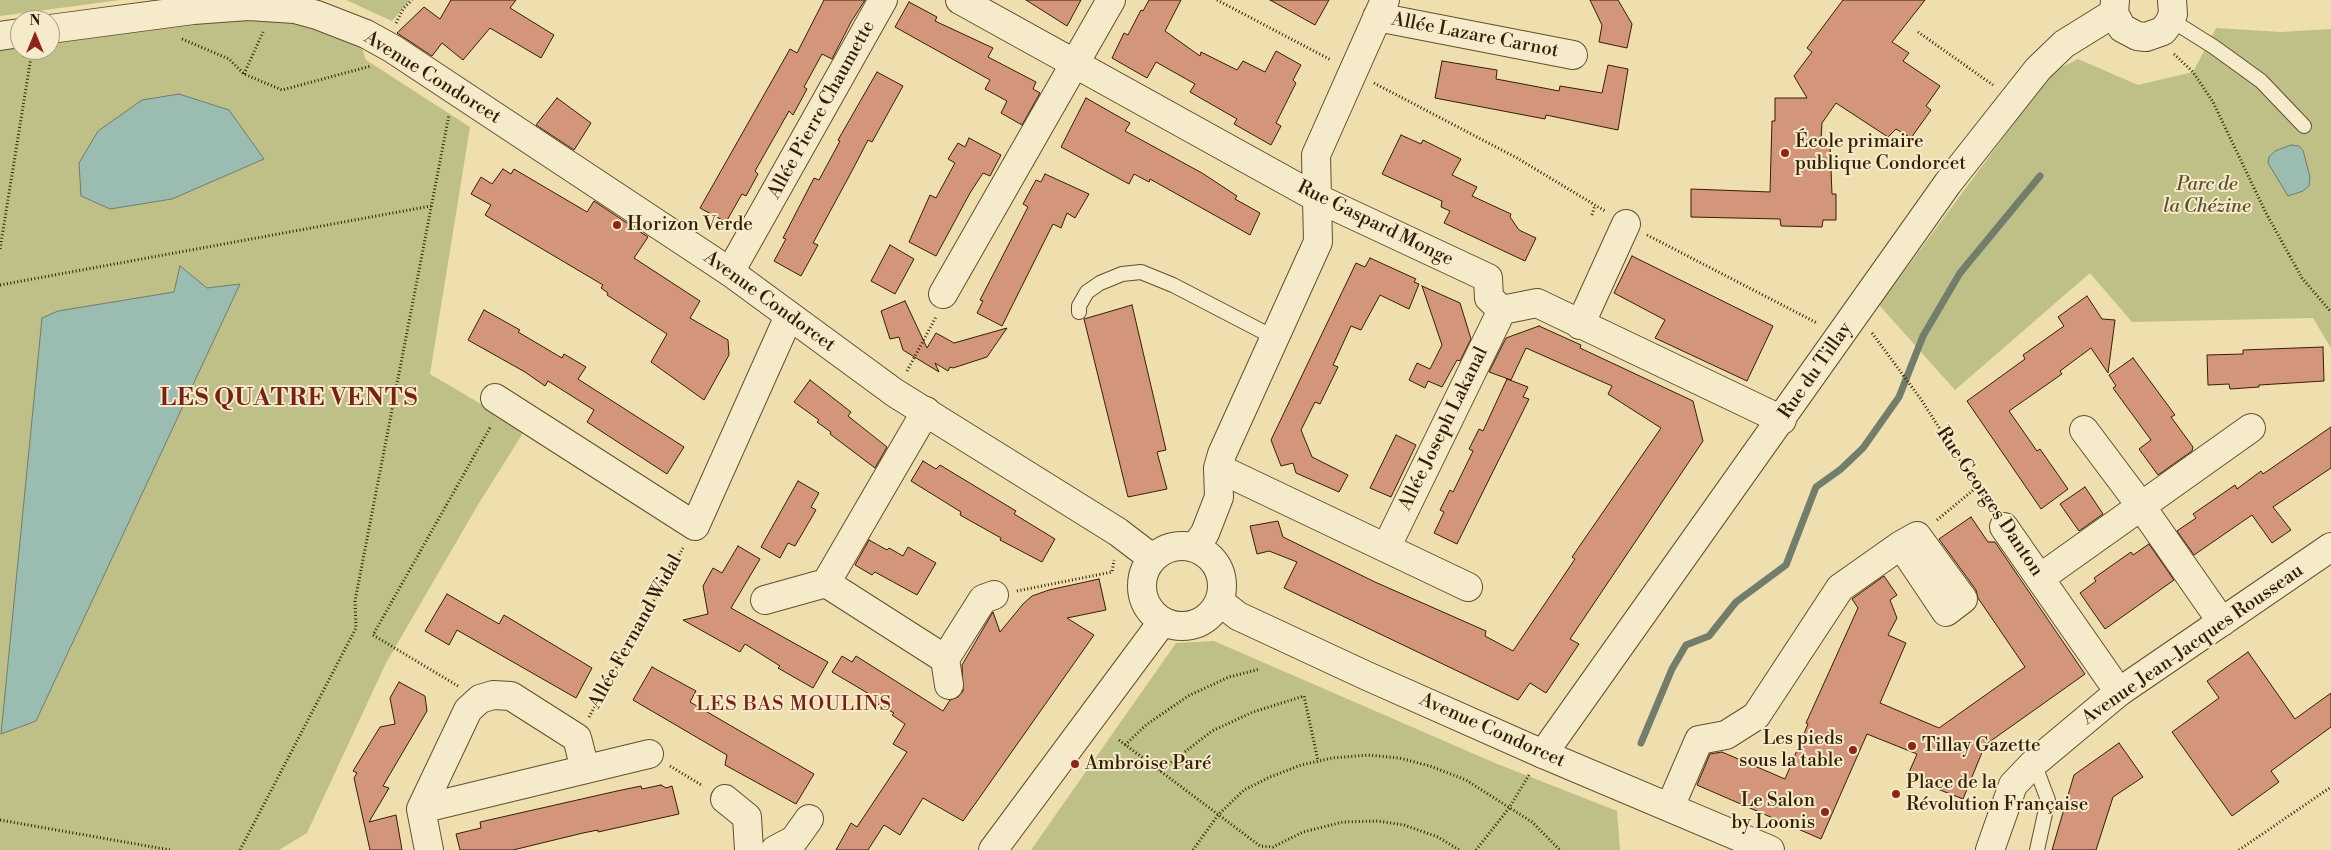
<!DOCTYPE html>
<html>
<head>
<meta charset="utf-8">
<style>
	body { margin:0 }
	#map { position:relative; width:2331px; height:850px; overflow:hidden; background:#efdfae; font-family:"Libre Bodoni",serif }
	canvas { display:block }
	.north { position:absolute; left:10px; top:10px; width:50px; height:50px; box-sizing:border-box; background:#f5eaca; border:1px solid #a8997a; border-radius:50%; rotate:0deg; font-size:14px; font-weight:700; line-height:20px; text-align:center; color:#341f03 }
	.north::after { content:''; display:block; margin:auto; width:18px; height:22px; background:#8f2418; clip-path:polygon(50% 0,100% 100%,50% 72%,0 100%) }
</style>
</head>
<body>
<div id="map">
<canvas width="2331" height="850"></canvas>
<div class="north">N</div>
</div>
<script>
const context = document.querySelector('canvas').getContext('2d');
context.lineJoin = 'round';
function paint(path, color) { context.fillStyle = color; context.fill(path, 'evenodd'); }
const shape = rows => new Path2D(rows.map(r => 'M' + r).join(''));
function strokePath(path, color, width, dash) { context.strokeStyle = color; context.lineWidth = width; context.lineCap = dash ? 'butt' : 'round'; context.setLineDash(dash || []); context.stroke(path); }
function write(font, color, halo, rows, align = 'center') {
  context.font = font + ' "Libre Bodoni",serif'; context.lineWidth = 4; context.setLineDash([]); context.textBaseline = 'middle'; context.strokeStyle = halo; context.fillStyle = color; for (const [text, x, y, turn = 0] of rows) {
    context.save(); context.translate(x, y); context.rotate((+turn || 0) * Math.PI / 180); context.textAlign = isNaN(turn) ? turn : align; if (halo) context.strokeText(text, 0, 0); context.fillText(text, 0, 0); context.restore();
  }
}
paint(shape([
	[0,0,120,0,0,16],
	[346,0,410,0,392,21],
	[203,19,287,20,320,29,362,48,366,60,470,127,430,374,525,430,479,503,386,663,307,833,279,850,0,850,0,43,20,41,20,50,50,50,50,37],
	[2216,28,2281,32,2331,29,2331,348,2313,318,2132,322,2090,273,1955,390,1879,305,2052,72,2078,59,2138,85,2193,72],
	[1214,641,1495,763,1617,811,1620,850,1031,850,1176,643]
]), '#bec087');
const water = shape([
	[179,94,229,110,264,159,172,199,110,209,81,196,79,163,98,131,142,100,179,94],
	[2291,145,2299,146,2303,150,2310,177,2309,186,2303,191,2288,196,2268,163,2269,157,2275,151,2291,145],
	[180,266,207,288,240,284,36,721,1,734,42,318,58,311,174,292,180,266]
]);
paint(water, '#9bbcb1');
strokePath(water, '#727d6b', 1);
strokePath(shape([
	[1641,743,1672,669,1686,645,1709,636,1736,602,1786,565,1816,487,1841,469,1863,448,1899,397,1923,336,1960,273,2040,176]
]), '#727d6b', 7);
const building = shape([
	[451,0,516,0,510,8,554,35,541,58,490,28,463,60,442,43,432,56,397,33,424,7,440,19,451,0],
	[824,0,865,0,851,22,832,59,822,54,804,87,807,89,793,115,789,111,755,171,758,174,746,196,742,194,726,222,700,208,790,49,797,53,824,0],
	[1026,0,1081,0,1067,26,1026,0],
	[1149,0,1181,0,1165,31,1200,56,1201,52,1237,70,1243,61,1265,72,1276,51,1301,65,1293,80,1296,83,1276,123,1281,126,1271,145,1234,124,1237,119,1190,92,1195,84,1156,62,1147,78,1112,58,1124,33,1128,35,1141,10,1143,11,1149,0],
	[1270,0,1329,0,1315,25,1270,0],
	[1590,0,1618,0,1632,24,1627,48,1599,42,1602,25,1590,0],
	[1843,0,1925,0,1892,42,1909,53,1903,61,1940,86,1926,106,1931,110,1911,138,1896,129,1888,137,1836,103,1822,123,1821,139,1830,145,1832,194,1836,194,1836,220,1823,220,1822,227,1781,226,1780,219,1691,217,1691,189,1770,192,1772,121,1775,121,1775,98,1807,98,1794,76,1812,52,1807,48,1843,0],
	[909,2,937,17,935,21,993,48,988,57,1036,82,1033,89,1040,93,1022,125,1001,113,1007,101,985,89,990,80,895,27,909,2],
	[1442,61,1497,70,1496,79,1523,84,1559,91,1560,86,1602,93,1608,65,1628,69,1618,130,1546,115,1545,119,1435,98,1442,61],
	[877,72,903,86,872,142,868,140,853,169,813,243,818,245,801,276,774,261,786,239,783,238,814,178,819,180,840,141,838,140,877,72],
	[557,98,591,123,574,150,536,125,557,98],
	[1086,98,1130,123,1125,131,1202,173,1237,196,1235,199,1260,213,1250,235,1150,179,1149,182,1134,174,1129,184,1061,147,1086,98],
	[1401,135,1421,144,1423,140,1461,159,1452,175,1477,187,1472,196,1511,214,1510,217,1519,230,1536,238,1525,261,1444,223,1450,211,1441,207,1442,201,1382,174,1401,135],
	[969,138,1001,155,990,176,983,173,970,193,936,256,909,242,930,195,936,198,955,163,948,159,958,143,965,147,969,138],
	[503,169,511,174,514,169,587,212,594,201,648,237,634,258,700,301,690,318,728,340,729,355,704,400,651,362,667,334,607,295,608,293,601,288,603,285,485,215,491,205,471,194,481,177,492,184,503,169],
	[1045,174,1089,194,1075,218,1067,213,1061,228,1053,224,1002,326,977,313,983,301,980,300,1028,207,1023,204,1036,180,1041,182,1045,174],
	[890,245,914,259,895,294,871,281,890,245],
	[1632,256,1773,326,1747,381,1655,338,1665,320,1614,293,1632,256],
	[1370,258,1416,279,1414,282,1419,284,1409,309,1380,295,1361,330,1351,326,1333,365,1338,367,1320,404,1315,402,1301,430,1312,457,1348,475,1339,492,1296,473,1293,463,1281,466,1271,440,1356,263,1365,267,1370,258],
	[1422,286,1460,303,1471,339,1460,361,1457,360,1442,387,1428,381,1425,388,1409,380,1417,363,1430,369,1442,345,1422,286],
	[2087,296,2102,319,2115,320,2108,373,2091,348,2060,371,2062,374,2009,411,2037,451,2040,449,2068,489,2041,509,1967,401,2025,359,2023,355,2064,326,2058,317,2087,296],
	[905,301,927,348,936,333,954,343,1007,328,987,357,953,368,950,367,948,371,935,363,939,372,903,350,899,337,890,339,881,311,905,301],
	[1132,305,1166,450,1157,452,1167,489,1128,497,1084,319,1132,305],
	[484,310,520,330,518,332,562,358,564,354,586,367,578,379,684,447,667,474,587,422,594,410,548,381,545,386,525,372,468,340,484,310],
	[1539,326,1581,345,1580,348,1693,401,1703,441,1570,639,1579,644,1546,693,1530,683,1518,700,1284,588,1297,562,1269,551,1257,554,1250,526,1278,521,1283,537,1375,582,1486,631,1485,636,1513,651,1575,559,1572,557,1661,428,1608,394,1612,386,1526,348,1511,380,1489,372,1506,338,1539,326],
	[2323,347,2324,381,2259,385,2259,387,2230,389,2229,384,2208,385,2207,355,2243,354,2243,350,2323,347],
	[2133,358,2175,415,2171,417,2193,447,2192,451,2158,475,2139,449,2151,440,2113,388,2116,386,2109,375,2133,358],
	[1507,379,1528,387,1523,397,1529,399,1457,544,1434,533,1444,512,1440,510,1450,490,1453,492,1473,451,1469,449,1479,429,1483,431,1507,379],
	[810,380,851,412,848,416,887,447,875,468,830,434,831,432,817,422,819,420,794,402,810,380],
	[2331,427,2331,468,2273,507,2291,530,2272,543,2252,515,2194,555,2177,531,2196,518,2193,514,2235,485,2237,489,2261,471,2263,474,2331,427],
	[1396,435,1416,445,1391,497,1370,488,1396,435],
	[923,461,936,469,940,465,1016,511,1014,514,1055,539,1042,562,1000,540,1001,538,960,515,961,512,911,481,923,461],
	[798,481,819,493,811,507,816,510,795,546,788,543,780,558,761,547,798,481],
	[2085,487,2103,514,2079,531,2060,504,2085,487],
	[1971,517,1988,542,1995,542,2085,674,1985,745,1963,799,1907,777,1917,754,1867,734,1821,839,1697,785,1710,754,1722,752,1785,779,1808,724,1806,723,1858,608,1852,599,1884,576,1897,595,1890,600,1897,618,1888,635,1906,643,1880,703,1939,728,2025,667,1978,598,1976,590,1939,539,1971,517],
	[869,540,887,550,889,548,903,556,908,547,936,563,917,595,875,572,872,575,855,565,869,540],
	[2149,544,2174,580,2105,629,2080,593,2096,581,2094,578,2131,552,2133,555,2149,544],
	[738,546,760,559,731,608,828,662,813,688,778,668,780,666,745,644,740,652,683,620,708,614,703,586,713,568,722,573,738,546],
	[1099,579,1106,610,1067,618,1094,635,963,821,923,798,900,835,884,825,868,850,836,850,851,823,857,827,907,752,893,744,905,724,892,715,894,713,874,702,876,698,832,672,842,656,852,662,856,656,943,711,950,700,958,697,963,691,962,665,993,612,1000,632,1023,604,1032,596,1049,590,1099,579],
	[447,594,499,624,504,615,592,668,576,698,457,630,449,645,425,631,447,594],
	[2248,652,2295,719,2331,693,2331,727,2271,771,2279,782,2232,816,2172,732,2219,698,2207,681,2248,652],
	[652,667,696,691,690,702,814,774,796,804,725,765,727,755,633,700,652,667],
	[399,682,425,696,427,711,383,786,389,788,369,822,396,815,402,850,370,850,354,778,357,773,353,771,380,727,395,724,390,698,399,682],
	[2119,743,2143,777,2113,797,2096,850,2052,850,2074,775,2119,743],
	[661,785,666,788,672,786,679,814,598,832,598,830,583,833,513,850,460,850,456,834,481,828,480,822,617,791,641,786,642,789,661,785]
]);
paint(building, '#d4967b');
strokePath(building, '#341f03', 1);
const service = shape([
	[2171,20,2214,47,2261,81,2304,126],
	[1079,312,1079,306,1087,292,1100,283,1122,274,1141,272,1173,285,1275,338],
	[2034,763,2048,800,2037,850]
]);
const minor = shape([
	[960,0,1319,199,1488,278,1489,298,1502,310,1537,303,1782,420],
	[2115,0,2114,13,2122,28,2137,36,2146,37,2163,31,2169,23,2173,14,2172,0],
	[1377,17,1573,55],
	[730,272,883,0],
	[943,294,1111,0],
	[1580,325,1626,224],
	[495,398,695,526,789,316],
	[2084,430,2141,506,2222,622],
	[1218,468,1386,548,1502,310],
	[2004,527,2119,692],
	[1195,547,1205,533,1219,497,1218,468,1222,454,1318,242,1316,155,1385,0],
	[1386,548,1468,587],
	[2040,578,2251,428],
	[826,583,945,659,983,599,994,595],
	[765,600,826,583,926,411],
	[945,659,949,685],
	[1543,754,1948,183,2038,69,2064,44,2114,13],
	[725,799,747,817,749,850],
	[1670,807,1699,740,1726,735,1756,716,1840,588,1901,545,1917,536,1963,599,1946,612,1901,545],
	[421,809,468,710,480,699,493,695,511,696,577,738,585,769],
	[429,850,421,809,649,754],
	[775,850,794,840,809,819]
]);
const tertiary = shape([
	[50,29,193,10,248,6,295,9,317,15,366,34,393,49,730,272,895,393,1118,532,1152,558],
	[0,36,20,33],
	'1142 586a40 40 0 1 1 80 0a40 40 0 1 1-80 0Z',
	[1220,602,1238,616,1367,676,1543,754,1770,850],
	[993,850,1163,621],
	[1990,850,2013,785,2034,763,2119,692,2331,547]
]);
strokePath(service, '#634f2e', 16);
strokePath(minor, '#634f2e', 30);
strokePath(tertiary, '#634f2e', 30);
strokePath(shape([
	[1217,0,1331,60],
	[396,23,403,9,412,0],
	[1918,32,1993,85],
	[182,39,229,59,244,74,282,90,371,66],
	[2174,54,2193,72,2213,102,2266,213,2302,278,2331,312],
	[244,74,263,32],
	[1374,83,1517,158,1605,211],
	[1592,215,1595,205],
	[1647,235,1817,323],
	[0,249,31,57],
	[0,285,431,206],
	[1872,333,1920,398,1991,508],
	[907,371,936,317],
	[1937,520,1977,487],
	[1017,591,1112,572,1114,560],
	[458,686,373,635,491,426],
	[589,717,683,548],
	[1119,740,1260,846,1273,847,1303,832,1343,822,1378,821,1404,825,1438,837,1459,850],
	[1125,745,1146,725,1188,696,1229,677,1260,669],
	[670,766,703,786],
	[1160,771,1212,731,1253,712,1304,696,1318,761],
	[0,820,170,850],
	[240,850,356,628,355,601,449,115],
	[1193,850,1218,815,1244,790,1270,777,1301,765,1332,758,1368,755,1399,758,1430,766,1466,780,1532,822,1560,850],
	[1476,850,1509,808,1529,775],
	[2239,850,2331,787]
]), '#341f03', 3, [1, 2.5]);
strokePath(service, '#f5eaca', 14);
strokePath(minor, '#f5eaca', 28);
strokePath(tertiary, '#f5eaca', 28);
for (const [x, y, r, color] of [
	[1785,153,5,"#8f2418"],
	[617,225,5,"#8f2418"],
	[1912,746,5,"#8f2418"],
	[1853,750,5,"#8f2418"],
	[1075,764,5,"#8f2418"],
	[1896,794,5,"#8f2418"],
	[1825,812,5,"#8f2418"]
]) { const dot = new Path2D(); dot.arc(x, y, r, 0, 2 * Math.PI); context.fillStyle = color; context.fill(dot); strokePath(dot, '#f5eaca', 2); }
write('19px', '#341f03', '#f5eaca', [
	["Allée Lazare Carnot",1475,36,11],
	["Avenue Condorcet",432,78,32],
	["Allée Pierre Chaumette",822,110,-61],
	["Rue Gaspard Monge",1375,224,26],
	["Avenue Condorcet",769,302,36],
	["Rue du Tillay",1816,371,-55],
	["Allée Joseph Lakanal",1444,429,-64],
	["Rue Georges Danton",1989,502,56],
	["Allée Fernand Widal",636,632,-61],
	["Avenue Jean-Jacques Rousseau",2193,645,-35],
	["Avenue Condorcet",1492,731,24]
]);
write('19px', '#341f03', '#f5eaca', [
	["École primaire",1795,142],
	["publique Condorcet",1795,164],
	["Horizon Verde",627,225],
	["Les pieds",1843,739,"right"],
	["sous la table",1843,761,"right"],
	["Tillay Gazette",1922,746],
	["Ambroise Paré",1085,764],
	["Place de la",1906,783],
	["Révolution Française",1906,805],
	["Le Salon",1815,801,"right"],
	["by Loonis",1815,823,"right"]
], 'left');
write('italic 19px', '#5d4f2b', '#f5eaca', [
	["Parc de",2207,185],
	["la Chézine",2207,207]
]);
context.letterSpacing = '1px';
write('20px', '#7a1f14', '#f5eaca', [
	["LES BAS MOULINS",794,705]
]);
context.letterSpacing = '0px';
context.letterSpacing = '1px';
write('bold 24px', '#7a1f14', '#f5eaca', [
	["LES QUATRE VENTS",289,399]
]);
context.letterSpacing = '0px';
</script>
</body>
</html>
